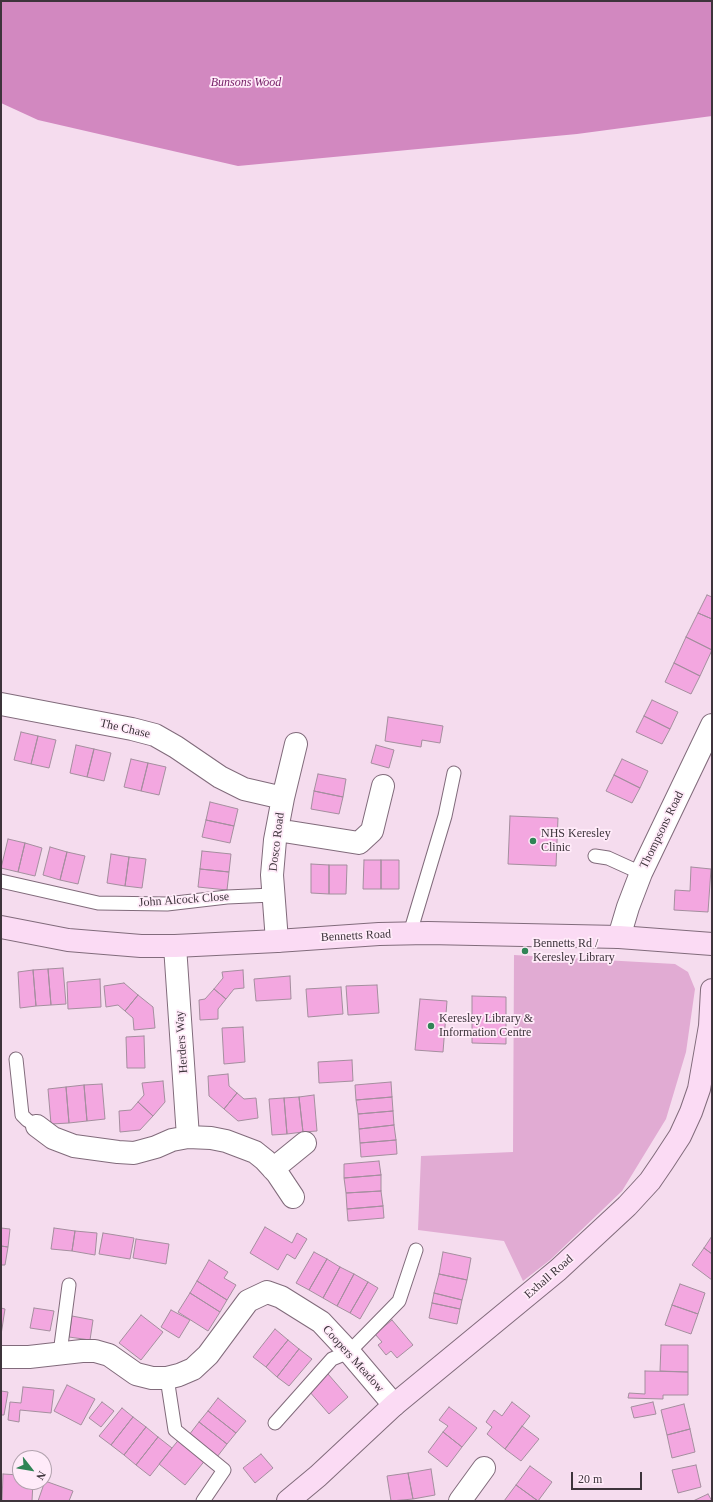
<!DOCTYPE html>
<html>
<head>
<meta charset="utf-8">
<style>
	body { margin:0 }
	#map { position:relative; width:713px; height:1502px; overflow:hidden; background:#f5dcee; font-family:Georgia,serif }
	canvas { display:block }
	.frame { position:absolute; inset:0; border:2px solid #3d343b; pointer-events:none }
	.north { position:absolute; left:12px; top:1450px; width:40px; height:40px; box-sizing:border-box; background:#ffebf9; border:1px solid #b1a2ad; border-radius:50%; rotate:121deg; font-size:11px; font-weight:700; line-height:16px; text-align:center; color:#3d343b }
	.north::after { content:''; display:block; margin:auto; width:14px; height:18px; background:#308456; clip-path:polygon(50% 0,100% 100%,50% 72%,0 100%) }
	.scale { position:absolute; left:571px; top:1472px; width:71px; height:18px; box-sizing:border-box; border:2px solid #3d343b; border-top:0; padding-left:5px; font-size:12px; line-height:14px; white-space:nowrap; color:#3d343b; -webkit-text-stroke:3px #ffebf9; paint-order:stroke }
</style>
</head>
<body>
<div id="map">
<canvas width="713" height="1502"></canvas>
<div class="frame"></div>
<div class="north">N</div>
<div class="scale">20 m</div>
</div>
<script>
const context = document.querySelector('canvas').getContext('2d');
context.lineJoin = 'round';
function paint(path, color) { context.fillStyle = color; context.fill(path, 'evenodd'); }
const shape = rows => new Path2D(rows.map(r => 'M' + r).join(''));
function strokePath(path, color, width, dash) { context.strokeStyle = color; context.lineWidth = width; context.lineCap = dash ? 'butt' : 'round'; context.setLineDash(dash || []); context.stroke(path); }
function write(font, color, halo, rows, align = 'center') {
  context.font = font + ' Georgia,serif'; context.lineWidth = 3.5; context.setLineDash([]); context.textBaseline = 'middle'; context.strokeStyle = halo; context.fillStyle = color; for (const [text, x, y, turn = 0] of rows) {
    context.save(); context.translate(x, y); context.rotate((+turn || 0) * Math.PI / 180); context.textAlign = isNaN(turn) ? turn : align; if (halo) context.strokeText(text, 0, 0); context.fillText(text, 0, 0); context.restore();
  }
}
paint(shape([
	[514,955,675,964,688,972,695,989,686,1052,666,1119,622,1191,550,1260,523,1281,504,1241,418,1230,421,1156,513,1152]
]), '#e1abd3');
paint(shape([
	[1,1,712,1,712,116,577,134,238,166,38,120,1,103]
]), '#d288c0');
const building = shape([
	[707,595,712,597,712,619,698,613,707,595],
	[698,613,712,619,712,650,686,637,698,613],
	[686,637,712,650,700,676,674,663,686,637],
	[674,663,700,676,691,694,665,682,674,663],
	[652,700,678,712,670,729,644,716,652,700],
	[644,716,670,729,662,744,636,732,644,716],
	[388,717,443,726,440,743,422,740,421,747,385,741,388,717],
	[21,732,38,736,31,764,14,760,21,732],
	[38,736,56,740,49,768,31,764,38,736],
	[76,745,94,749,87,777,70,773,76,745],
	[376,745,394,750,389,768,371,763,376,745],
	[94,749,111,753,104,781,87,777,94,749],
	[131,759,148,763,141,791,124,787,131,759],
	[622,759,648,771,640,788,614,775,622,759],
	[148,763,166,767,159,795,141,791,148,763],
	[318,774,346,779,343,797,314,791,318,774],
	[614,775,640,788,632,803,606,791,614,775],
	[314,791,343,797,339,814,311,809,314,791],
	[210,802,238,809,234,826,206,820,210,802],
	[510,816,558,818,556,866,508,864,510,816],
	[206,820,234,826,230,843,202,837,206,820],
	[8,839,25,843,18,872,1,868,8,839],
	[25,843,42,848,35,876,18,872,25,843],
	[50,847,67,852,60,880,43,875,50,847],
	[202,851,231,854,229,872,200,869,202,851],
	[67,852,85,856,78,884,60,880,67,852],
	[111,854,129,857,125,886,107,883,111,854],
	[129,857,146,859,142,888,125,886,129,857],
	[364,860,381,860,381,889,363,889,364,860],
	[381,860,399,860,399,889,381,889,381,860],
	[311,864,329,865,329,894,311,893,311,864],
	[329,865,347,865,346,894,329,894,329,865],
	[691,867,711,869,708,912,674,910,675,890,690,891,691,867],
	[200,869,229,872,227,890,198,887,200,869],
	[63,968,66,1004,51,1005,48,969,63,968],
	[48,969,51,1005,36,1006,33,970,48,969],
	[33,970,36,1006,20,1008,18,972,33,970],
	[243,970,244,988,234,989,226,999,214,989,223,978,222,972,243,970],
	[290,976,291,999,256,1001,254,979,290,976],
	[100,979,101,1007,68,1009,67,982,100,979],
	[124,983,138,995,125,1011,118,1005,106,1007,104,986,124,983],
	[377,985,379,1013,348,1015,346,986,377,985],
	[341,987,343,1014,308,1017,306,989,341,987],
	[214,989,226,999,218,1009,218,1019,200,1020,199,1000,205,999,214,989],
	[138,995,153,1007,155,1028,134,1030,133,1018,125,1011,138,995],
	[472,996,506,997,506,1044,472,1043,472,996],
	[420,999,447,1001,443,1052,415,1050,420,999],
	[243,1027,245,1062,224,1064,222,1028,243,1027],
	[144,1036,145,1068,127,1068,126,1037,144,1036],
	[352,1060,353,1081,319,1083,318,1062,352,1060],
	[228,1074,229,1086,237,1093,224,1109,209,1096,208,1076,228,1074],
	[163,1081,165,1102,153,1116,138,1102,144,1095,142,1083,163,1081],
	[391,1082,392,1097,356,1100,355,1085,391,1082],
	[102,1084,105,1119,87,1121,84,1085,102,1084],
	[84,1085,87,1121,69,1123,66,1087,84,1085],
	[66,1087,69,1123,51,1124,48,1089,66,1087],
	[237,1093,244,1099,256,1098,258,1118,238,1121,224,1109,237,1093],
	[314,1095,317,1131,303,1132,299,1097,314,1095],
	[299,1097,303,1132,287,1134,284,1098,299,1097],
	[392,1097,393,1111,358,1114,356,1100,392,1097],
	[284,1098,287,1134,272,1135,269,1099,284,1098],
	[138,1102,153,1116,140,1130,120,1132,119,1111,131,1110,138,1102],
	[393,1111,394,1125,359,1129,358,1114,393,1111],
	[394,1125,396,1140,360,1143,359,1129,394,1125],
	[396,1140,397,1154,361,1157,360,1143,396,1140],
	[379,1161,381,1175,344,1178,344,1164,379,1161],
	[381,1175,381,1191,346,1193,344,1178,381,1175],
	[381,1191,383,1206,347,1209,346,1193,381,1191],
	[383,1206,384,1218,348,1221,347,1209,383,1206],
	[265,1227,292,1243,297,1233,307,1239,295,1259,287,1254,278,1270,250,1253,265,1227],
	[1,1228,10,1229,8,1247,1,1246,1,1228],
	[54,1228,75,1231,72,1251,51,1249,54,1228],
	[75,1231,97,1233,95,1255,72,1251,75,1231],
	[103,1233,134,1238,130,1259,99,1254,103,1233],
	[712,1236,712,1254,704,1248,712,1236],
	[136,1239,169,1244,166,1264,133,1258,136,1239],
	[1,1246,8,1247,5,1265,1,1265,1,1246],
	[704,1248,712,1254,712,1280,692,1265,704,1248],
	[314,1252,327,1259,309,1290,296,1283,314,1252],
	[443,1252,471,1258,467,1280,439,1274,443,1252],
	[327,1259,340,1267,323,1298,309,1290,327,1259],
	[209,1260,228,1272,224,1278,236,1285,227,1300,197,1281,209,1260],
	[340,1267,354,1274,337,1306,323,1298,340,1267],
	[354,1274,368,1282,350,1313,337,1306,354,1274],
	[439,1274,467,1280,462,1300,434,1293,439,1274],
	[197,1281,227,1300,220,1312,190,1293,197,1281],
	[368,1282,378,1288,360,1319,350,1313,368,1282],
	[680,1284,705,1293,698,1314,672,1305,680,1284],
	[190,1293,220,1312,208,1331,178,1312,190,1293],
	[434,1293,462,1300,460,1309,432,1303,434,1293],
	[432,1303,460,1309,457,1324,429,1318,432,1303],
	[672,1305,698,1314,691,1334,665,1325,672,1305],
	[1,1308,5,1309,1,1335,1,1308],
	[34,1308,54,1311,50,1331,30,1328,34,1308],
	[171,1310,190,1320,179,1338,161,1327,171,1310],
	[141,1315,163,1332,141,1360,119,1343,141,1315],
	[72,1316,93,1320,90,1340,69,1337,72,1316],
	[392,1320,413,1345,397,1358,391,1351,386,1355,378,1345,382,1342,375,1334,392,1320],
	[275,1329,288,1340,266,1367,253,1357,275,1329],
	[288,1340,299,1349,277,1377,266,1367,288,1340],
	[661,1345,688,1345,688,1372,660,1371,661,1345],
	[299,1349,312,1359,289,1386,277,1377,299,1349],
	[645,1371,688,1372,688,1395,663,1395,663,1399,628,1398,629,1393,645,1394,645,1371],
	[328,1374,348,1397,329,1414,309,1391,328,1374],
	[67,1385,95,1399,81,1425,54,1411,67,1385],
	[23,1387,54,1390,51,1413,20,1410,19,1422,8,1420,10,1402,21,1403,23,1387],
	[1,1391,8,1392,4,1415,1,1415,1,1391],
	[218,1398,246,1421,236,1433,208,1411,218,1398],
	[102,1402,114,1411,101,1427,89,1418,102,1402],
	[512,1402,530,1416,505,1449,487,1434,492,1427,486,1422,494,1410,502,1416,512,1402],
	[653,1402,656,1414,634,1418,631,1407,653,1402],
	[684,1404,690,1429,667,1435,661,1410,684,1404],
	[449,1407,477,1428,462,1447,443,1432,448,1426,439,1420,449,1407],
	[122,1408,133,1417,111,1445,99,1436,122,1408],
	[208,1411,236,1433,227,1444,199,1422,208,1411],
	[133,1417,146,1427,124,1455,111,1445,133,1417],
	[199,1422,227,1444,217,1457,189,1435,199,1422],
	[522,1426,539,1439,521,1461,505,1449,522,1426],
	[146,1427,158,1437,136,1465,124,1455,146,1427],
	[690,1429,695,1452,672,1458,667,1435,690,1429],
	[185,1432,211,1453,185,1485,159,1464,185,1432],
	[443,1432,462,1447,447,1467,428,1452,443,1432],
	[158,1437,172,1448,150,1476,136,1465,158,1437],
	[261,1454,273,1468,255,1483,243,1468,261,1454],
	[696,1465,701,1487,678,1493,672,1470,696,1465],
	[530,1466,552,1482,538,1501,516,1485,530,1466],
	[431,1469,435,1495,413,1499,408,1473,431,1469],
	[408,1473,413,1499,391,1501,387,1476,408,1473],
	[3,1474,20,1475,20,1482,33,1482,32,1501,2,1501,3,1474],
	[45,1481,73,1491,69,1501,38,1501,45,1481],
	[516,1485,538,1501,504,1501,516,1485],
	[708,1494,712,1501,693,1501,708,1494]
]);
paint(building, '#f3a7e0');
strokePath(building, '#a48e9e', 1);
const lane = shape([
	[595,856,608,858,641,873],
	[1,881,98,903,167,904,227,897,273,895],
	[410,933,445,816,454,773],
	[16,1059,22,1115,27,1120,37,1126],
	[60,1353,69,1285],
	[167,1378,175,1430,224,1470,203,1501],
	[275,1423,332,1359,349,1352,399,1301,416,1250]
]);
const street = shape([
	[1,704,132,729,155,735,176,747,220,777,244,789,283,798],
	[277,830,359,843,372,831,383,786],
	[619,937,628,907,641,873,712,725],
	[277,941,272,875,275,840,283,798,296,744],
	[175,946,188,1137],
	[37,1126,53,1138,74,1146,118,1152,134,1153,156,1147,172,1140,188,1137,211,1138,226,1141,255,1152,265,1160,277,1173,293,1197],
	[273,1169,305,1143],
	[1,1357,29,1357,82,1351,95,1351,109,1355,136,1374,152,1378,167,1378,179,1375,193,1369,208,1355,248,1301,267,1292,281,1297,321,1322,349,1352,394,1405],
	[460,1501,484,1468]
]);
const secondary = shape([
	[1,927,68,940,141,946,175,946,277,941,379,934,428,933,619,937,712,944],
	[288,1501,318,1476,394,1405,558,1270,627,1206,650,1181,663,1162,680,1136,691,1112,699,1089,710,1026,712,990]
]);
strokePath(lane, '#816b7b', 15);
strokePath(street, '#816b7b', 24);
strokePath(secondary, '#816b7b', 24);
strokePath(lane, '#fff', 13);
strokePath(street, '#fff', 22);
strokePath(secondary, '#fbdbf4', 22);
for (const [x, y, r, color] of [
	[533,841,4,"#308456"],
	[525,951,4,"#308456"],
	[431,1026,4,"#308456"]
]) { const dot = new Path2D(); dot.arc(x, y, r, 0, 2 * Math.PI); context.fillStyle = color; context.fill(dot); strokePath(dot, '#ffebf9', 1.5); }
write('italic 12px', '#782269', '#ffebf9', [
	["Bunsons Wood",246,83]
]);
write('12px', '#3d343b', '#ffebf9', [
	["The Chase",125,729,13],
	["Thompsons Road",662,830,-64],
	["Dosco Road",277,842,-83],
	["John Alcock Close",184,900,-4],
	["Bennetts Road",356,936,-3],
	["Herders Way",182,1042,-94],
	["Exhall Road",549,1277,-41],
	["Coopers Meadow",353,1359,48]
]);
write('12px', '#3d343b', '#ffebf9', [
	["NHS Keresley",541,834],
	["Clinic",541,848],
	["Bennetts Rd /",533,944],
	["Keresley Library",533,958],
	["Keresley Library &",439,1019],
	["Information Centre",439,1033]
], 'left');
</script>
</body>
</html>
